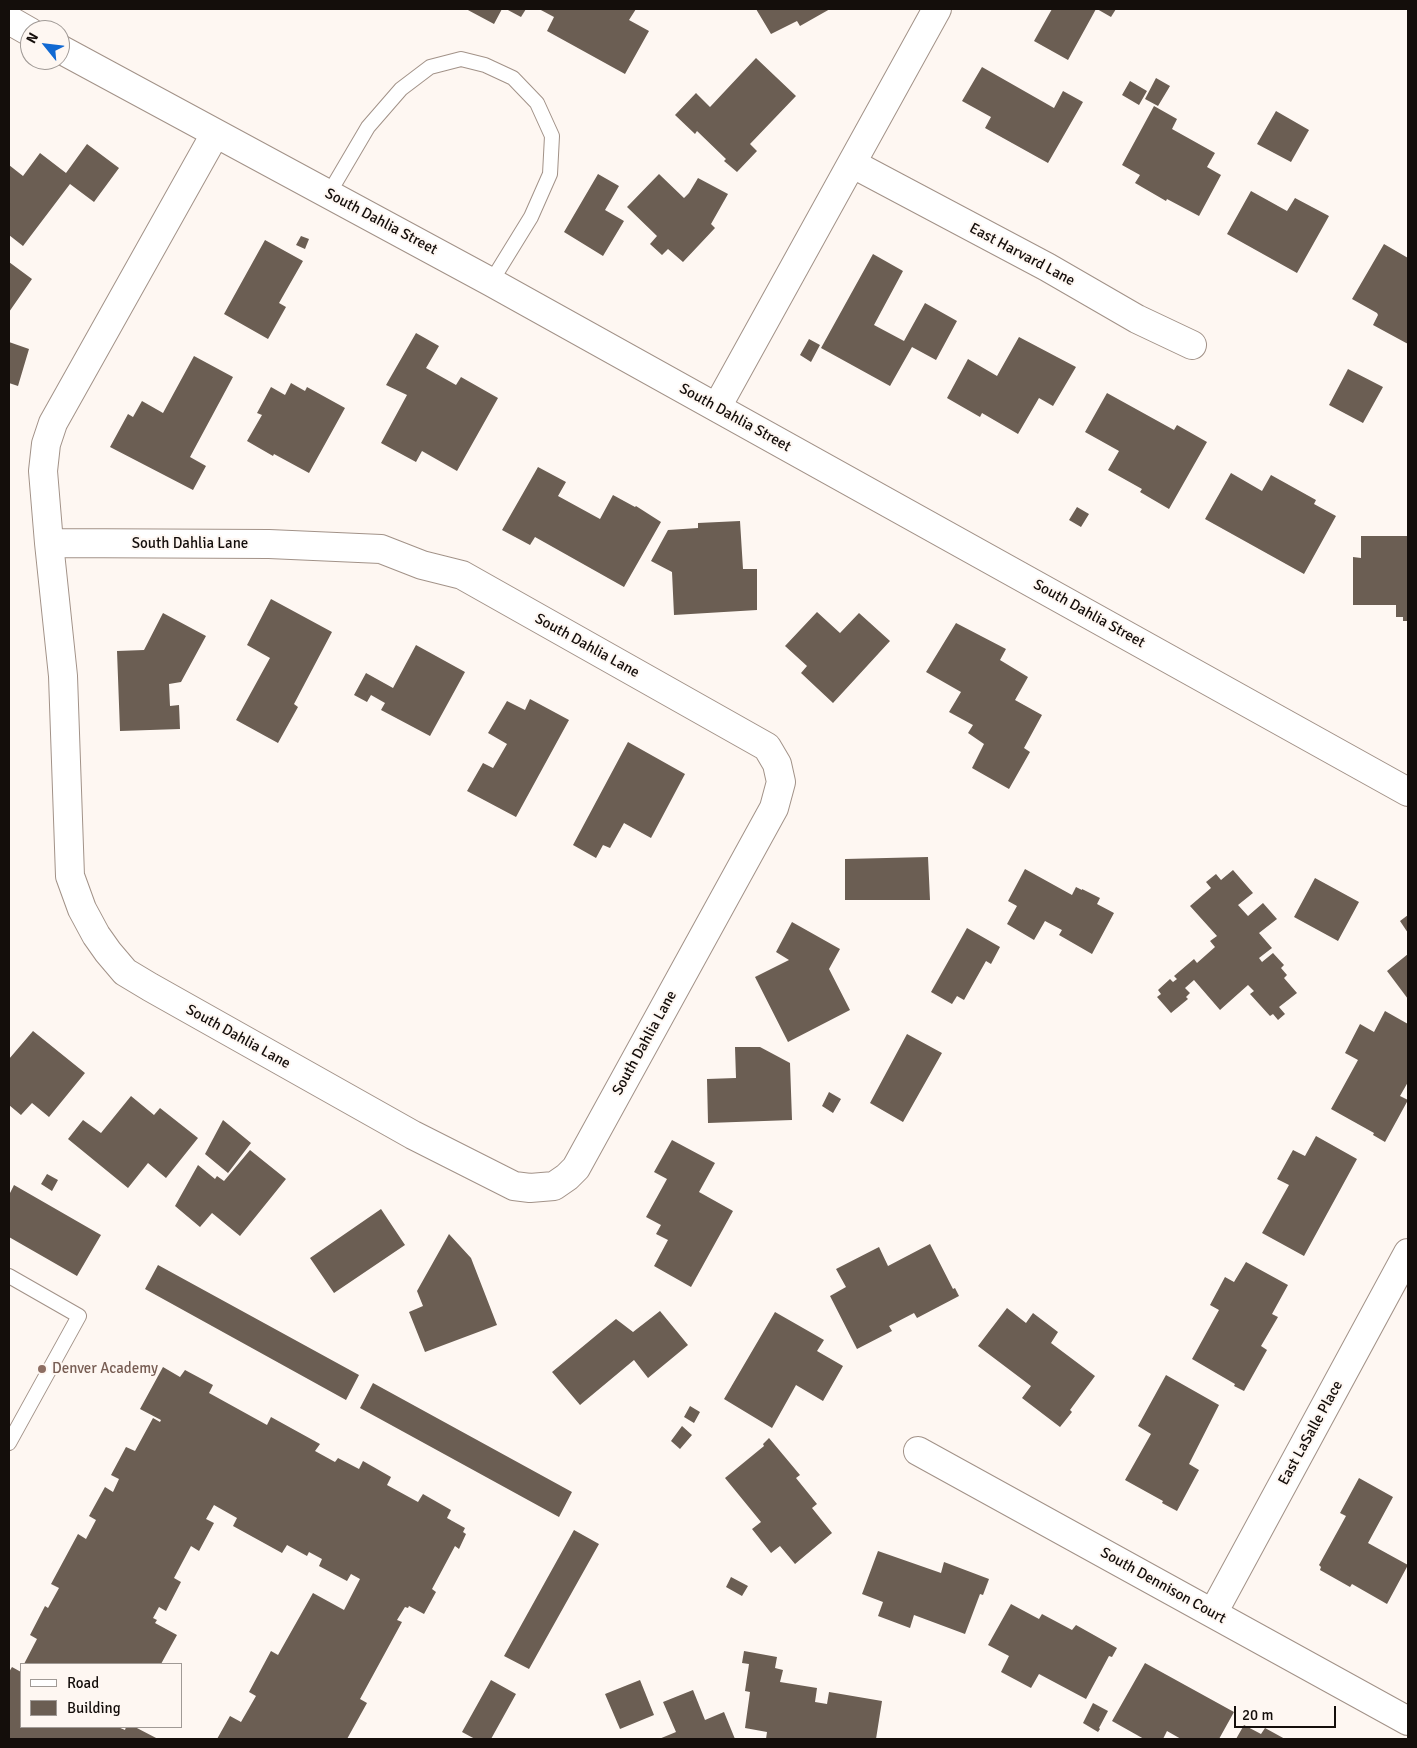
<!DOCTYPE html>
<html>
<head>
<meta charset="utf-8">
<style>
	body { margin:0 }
	#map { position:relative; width:1417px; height:1748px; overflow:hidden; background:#fef7f2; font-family:Signika,sans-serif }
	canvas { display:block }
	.frame { position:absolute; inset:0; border:10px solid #140e0b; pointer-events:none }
	.legend { position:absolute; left:20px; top:1663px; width:162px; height:65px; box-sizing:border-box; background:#fef7f2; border:1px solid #a09a96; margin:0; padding:6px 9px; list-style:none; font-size:15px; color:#140e0b }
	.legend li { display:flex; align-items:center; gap:10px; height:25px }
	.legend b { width:25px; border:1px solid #a09a96 }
	.north { position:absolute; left:20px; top:20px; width:50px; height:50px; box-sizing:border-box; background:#fef7f2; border:1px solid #a09a96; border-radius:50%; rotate:299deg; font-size:14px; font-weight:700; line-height:20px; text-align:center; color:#140e0b }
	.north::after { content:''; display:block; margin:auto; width:18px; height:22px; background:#1169d2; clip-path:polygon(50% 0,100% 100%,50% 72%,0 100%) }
	.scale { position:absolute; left:1234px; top:1706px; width:102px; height:22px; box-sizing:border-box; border:2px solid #140e0b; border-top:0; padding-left:6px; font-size:15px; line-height:18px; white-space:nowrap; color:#140e0b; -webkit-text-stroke:4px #fef7f2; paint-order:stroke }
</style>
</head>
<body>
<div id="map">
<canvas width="1417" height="1748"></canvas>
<div class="frame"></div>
<ul class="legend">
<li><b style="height:6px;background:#fff"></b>Road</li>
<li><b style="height:14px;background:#6b5e53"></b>Building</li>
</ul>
<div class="north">N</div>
<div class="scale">20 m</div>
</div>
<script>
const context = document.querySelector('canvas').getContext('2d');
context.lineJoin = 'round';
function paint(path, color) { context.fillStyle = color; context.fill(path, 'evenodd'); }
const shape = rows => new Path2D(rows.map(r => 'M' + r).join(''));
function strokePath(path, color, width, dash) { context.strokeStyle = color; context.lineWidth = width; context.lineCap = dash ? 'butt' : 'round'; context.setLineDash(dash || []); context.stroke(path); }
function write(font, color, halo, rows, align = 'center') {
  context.font = font + ' Signika,sans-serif'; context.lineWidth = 4; context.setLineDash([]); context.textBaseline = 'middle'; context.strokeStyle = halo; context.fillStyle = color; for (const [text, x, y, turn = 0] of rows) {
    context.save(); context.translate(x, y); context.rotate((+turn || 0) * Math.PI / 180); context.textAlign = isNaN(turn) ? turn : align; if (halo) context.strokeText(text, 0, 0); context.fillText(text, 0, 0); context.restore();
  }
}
paint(shape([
	[466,9,502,9,494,24],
	[506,9,526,9,521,17],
	[539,9,636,9,629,20,649,31,625,74,547,31,554,17],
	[756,9,830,9,800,26,797,21,771,34],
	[1052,9,1096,9,1068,60,1034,41],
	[1097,9,1116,9,1111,17],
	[756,58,796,96,750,144,757,151,737,172,724,161,726,159,697,131,695,134,675,115,696,93,710,107],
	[982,67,1054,108,1063,91,1083,102,1048,163,985,128,991,117,962,101],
	[1156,78,1170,86,1158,106,1145,99],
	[1130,81,1147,91,1139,105,1122,95],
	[1154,106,1177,119,1172,129,1215,153,1207,167,1221,175,1199,216,1167,199,1166,201,1135,183,1140,175,1122,165],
	[1276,111,1309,130,1291,162,1257,144],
	[87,144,119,168,94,202,70,184,23,246,9,235,9,165,23,176,40,153,66,173],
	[598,174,619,186,605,210,624,221,603,256,564,232],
	[659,174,684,198,689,193,698,178,728,194,711,224,715,228,683,262,668,249,662,255,650,244,657,236,627,207],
	[1251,191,1287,211,1295,198,1329,216,1297,273,1227,234],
	[301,236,309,239,305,249,296,245],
	[265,240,303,261,279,303,286,307,268,339,224,314],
	[1384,244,1408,258,1408,344,1373,325,1378,315,1377,313,1352,299],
	[873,254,903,271,874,325,904,341,925,303,957,321,936,360,912,347,890,386,821,348],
	[9,262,32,279,9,312],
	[416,333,439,346,426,368,456,385,461,377,498,398,457,471,422,451,416,462,381,443,407,395,386,385],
	[1019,337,1076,367,1053,406,1039,398,1018,434,982,413,980,417,947,398,968,359,997,376],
	[809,339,820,345,811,362,800,355],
	[9,342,29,349,18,386,9,383],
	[194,356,233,377,190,457,206,466,193,490,110,447,128,414,133,417,142,401,163,413],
	[1348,369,1383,387,1363,423,1329,405],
	[291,383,305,391,307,387,345,408,309,473,274,454,273,456,247,441,262,415,257,413,271,387,285,395],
	[1107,393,1174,430,1177,425,1207,442,1169,509,1140,492,1142,489,1108,470,1119,451,1085,432],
	[538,467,566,482,558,496,600,519,613,495,635,507,636,506,661,522,624,587,535,537,530,545,502,530],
	[1231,473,1262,491,1271,475,1316,500,1314,504,1336,516,1304,574,1205,519],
	[1077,507,1089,514,1081,527,1069,520],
	[740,521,743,569,757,569,757,610,674,615,672,572,651,561,668,530,698,528,698,523],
	[1361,536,1408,536,1408,621,1403,621,1403,617,1396,617,1396,605,1353,605,1353,557,1361,558],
	[271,599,332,632,294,704,298,707,278,743,236,720,270,658,247,645],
	[817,612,840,633,859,613,890,641,833,703,801,673,807,666,785,646],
	[163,613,206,636,181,682,169,684,170,706,179,705,180,729,120,731,117,651,144,650],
	[956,623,1006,649,1000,660,1028,677,1015,700,1042,715,1024,748,1030,752,1009,789,972,768,984,744,968,733,973,725,949,712,961,692,926,672],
	[416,645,465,672,430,736,381,710,385,703,371,695,367,702,354,695,366,673,393,688],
	[530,699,569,720,516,817,467,791,483,763,493,768,507,744,488,733,507,701,525,710],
	[628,742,685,774,651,838,624,823,610,848,603,845,596,858,573,845],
	[928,857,930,900,845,900,845,859],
	[1025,869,1072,895,1076,887,1082,890,1082,889,1100,898,1097,904,1114,913,1092,954,1059,935,1062,930,1045,921,1034,940,1007,924,1017,906,1008,901],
	[1233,870,1253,893,1238,905,1248,916,1263,903,1277,919,1259,933,1272,948,1259,958,1262,962,1273,953,1284,965,1281,968,1287,975,1284,978,1297,993,1279,1007,1285,1014,1278,1020,1273,1014,1270,1016,1250,994,1254,991,1248,985,1220,1010,1194,980,1185,988,1190,993,1186,997,1188,999,1171,1013,1157,997,1161,994,1158,990,1170,979,1173,982,1177,979,1174,976,1194,959,1197,963,1215,947,1210,941,1217,936,1190,906,1211,888,1206,882,1216,874,1221,880],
	[1315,878,1359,902,1338,941,1294,917],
	[1408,915,1408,933,1400,921],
	[792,922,840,949,829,969,850,1010,788,1042,755,977,789,960,776,952],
	[967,928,1000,947,991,964,986,961,964,1000,957,996,952,1004,931,992],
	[1408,954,1408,999,1387,971],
	[1385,1011,1408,1024,1408,1082,1400,1096,1408,1100,1385,1142,1373,1135,1374,1133,1331,1109,1358,1060,1345,1053,1360,1024,1374,1032],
	[33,1031,85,1073,49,1117,32,1103,21,1115,9,1105,9,1059],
	[907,1034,942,1053,903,1122,870,1103],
	[735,1047,760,1047,790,1063,792,1120,708,1123,707,1079,736,1078],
	[829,1092,841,1099,833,1113,822,1106],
	[131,1096,154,1115,160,1108,198,1138,166,1178,148,1163,128,1188,68,1139,83,1120,101,1133],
	[223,1120,251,1143,228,1173,205,1154],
	[1316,1136,1357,1159,1304,1256,1262,1233,1289,1185,1277,1179,1293,1150,1305,1156],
	[672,1140,715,1163,699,1192,733,1211,691,1287,654,1266,668,1240,656,1234,661,1225,646,1217,667,1179,654,1172],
	[250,1150,286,1179,240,1236,212,1213,200,1227,175,1206,198,1165,215,1179,217,1176,224,1181],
	[47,1174,58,1180,52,1191,41,1184],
	[14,1185,101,1235,77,1276,9,1237,9,1195],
	[381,1209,405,1245,334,1293,310,1258],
	[449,1234,471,1258,497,1325,425,1352,409,1312,423,1306,417,1291],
	[930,1244,953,1289,955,1288,959,1296,917,1318,914,1313,889,1326,892,1331,857,1349,830,1296,846,1287,836,1269,879,1247,888,1266],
	[1246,1262,1288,1285,1272,1314,1278,1317,1261,1346,1267,1350,1244,1391,1234,1386,1235,1384,1192,1359,1219,1310,1210,1305,1225,1277,1234,1282],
	[158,1265,359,1375,346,1400,145,1289],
	[1007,1308,1026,1323,1033,1313,1058,1332,1051,1343,1095,1376,1070,1410,1072,1412,1060,1427,1022,1398,1031,1386,978,1346],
	[660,1311,688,1345,648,1378,634,1360,580,1405,552,1372,616,1319,633,1332],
	[775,1312,824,1340,817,1351,843,1366,823,1401,796,1385,772,1428,724,1399],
	[163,1367,180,1377,185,1370,213,1385,209,1393,267,1425,271,1417,320,1444,315,1451,335,1462,338,1458,359,1469,363,1461,391,1477,387,1485,418,1502,423,1494,451,1510,447,1518,465,1528,463,1532,466,1534,459,1549,455,1546,432,1589,436,1592,424,1614,409,1606,408,1608,405,1607,397,1620,402,1622,360,1699,367,1703,347,1739,217,1739,230,1716,241,1722,256,1696,249,1692,271,1651,278,1655,313,1593,344,1610,360,1579,351,1574,347,1581,319,1566,322,1559,309,1552,307,1556,287,1545,282,1553,233,1526,237,1518,214,1505,206,1519,214,1523,199,1551,191,1546,174,1578,181,1582,166,1611,159,1607,153,1618,157,1620,155,1623,177,1635,161,1664,24,1664,37,1639,30,1635,45,1606,48,1608,59,1588,51,1584,78,1534,86,1539,96,1520,89,1516,105,1487,113,1492,119,1479,111,1475,126,1447,135,1451,153,1418,160,1422,161,1420,140,1409],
	[1166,1375,1219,1405,1189,1464,1199,1470,1177,1511,1162,1503,1163,1501,1125,1480,1151,1434,1138,1426],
	[373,1383,572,1492,559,1517,360,1408],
	[690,1406,700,1412,694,1423,684,1417],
	[682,1426,692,1435,680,1449,671,1441],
	[769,1438,800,1475,796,1478,817,1504,812,1508,832,1533,795,1564,780,1546,771,1553,752,1529,761,1522,725,1478,764,1446,763,1444],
	[1359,1478,1393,1497,1368,1543,1408,1565,1387,1604,1352,1584,1350,1587,1320,1570,1321,1567,1319,1565,1346,1516,1340,1513],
	[574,1530,599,1544,529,1669,504,1656],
	[878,1551,941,1573,944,1562,989,1579,983,1595,980,1594,965,1634,914,1615,910,1628,878,1616,883,1602,862,1594],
	[731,1577,748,1586,742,1596,726,1587],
	[1011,1604,1039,1619,1042,1614,1072,1630,1076,1625,1117,1648,1112,1657,1109,1656,1086,1699,1039,1674,1031,1688,1001,1672,1009,1656,988,1645],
	[744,1651,777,1657,775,1668,783,1670,780,1682,817,1688,815,1702,827,1704,829,1692,882,1701,876,1739,766,1739,767,1732,745,1728,750,1692,745,1691,749,1664,742,1663],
	[1145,1663,1234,1712,1219,1739,1181,1739,1167,1731,1163,1739,1144,1739,1112,1721],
	[12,1667,21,1672,21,1727,118,1727,125,1730,126,1727,135,1727,158,1739,9,1739,9,1672],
	[491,1680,516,1694,491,1739,475,1739,462,1732],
	[640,1680,654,1715,620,1729,605,1694],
	[693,1690,705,1720,724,1712,735,1739,659,1739,676,1732,663,1702],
	[1093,1703,1108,1711,1099,1728,1100,1729,1098,1732,1083,1723],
	[1244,1725,1261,1734,1265,1728,1285,1739,1236,1739]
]), '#6b5e53');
const lane = shape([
	[328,195,368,127,401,89,430,67,461,59,485,65,513,78,537,103,552,136,550,174,531,217,491,282],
	[9,1276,79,1316,9,1443]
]);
const street = shape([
	[853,164,1047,267,1137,319,1192,345],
	[717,407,937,9],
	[49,543,269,544,381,549,422,565,462,575,767,747,777,764,781,782,774,808,576,1168,567,1177,554,1186,530,1188,514,1186,413,1135,150,987,125,972,108,952,96,935,82,909,70,876,63,676,49,543,43,471,46,444,53,423,215,134],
	[918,1451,1408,1721],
	[1213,1613,1408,1253]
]);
const secondary = shape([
	[9,20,30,32],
	[60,49,491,282,1408,792]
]);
strokePath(lane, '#a29288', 16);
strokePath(street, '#a29288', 30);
strokePath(secondary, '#a29288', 30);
strokePath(lane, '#fff', 14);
strokePath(street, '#fff', 28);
strokePath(secondary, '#fff', 28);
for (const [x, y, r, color] of [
	[42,1369,5,"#8d6e63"]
]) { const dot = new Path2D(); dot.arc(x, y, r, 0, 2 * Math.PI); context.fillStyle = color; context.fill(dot); strokePath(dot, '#fef7f2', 2); }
write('15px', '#140e0b', '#fef7f2', [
	["South Dahlia Street",381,222,28],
	["East Harvard Lane",1022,255,28],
	["South Dahlia Street",735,418,29],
	["South Dahlia Lane",190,544],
	["South Dahlia Street",1089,614,29],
	["South Dahlia Lane",587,646,29],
	["South Dahlia Lane",238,1037,29],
	["South Dahlia Lane",645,1043,-61],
	["East LaSalle Place",1311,1433,-61],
	["South Dennison Court",1163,1586,29]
]);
write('15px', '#785e54', '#fef7f2', [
	["Denver Academy",52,1369]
], 'left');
</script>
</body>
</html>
